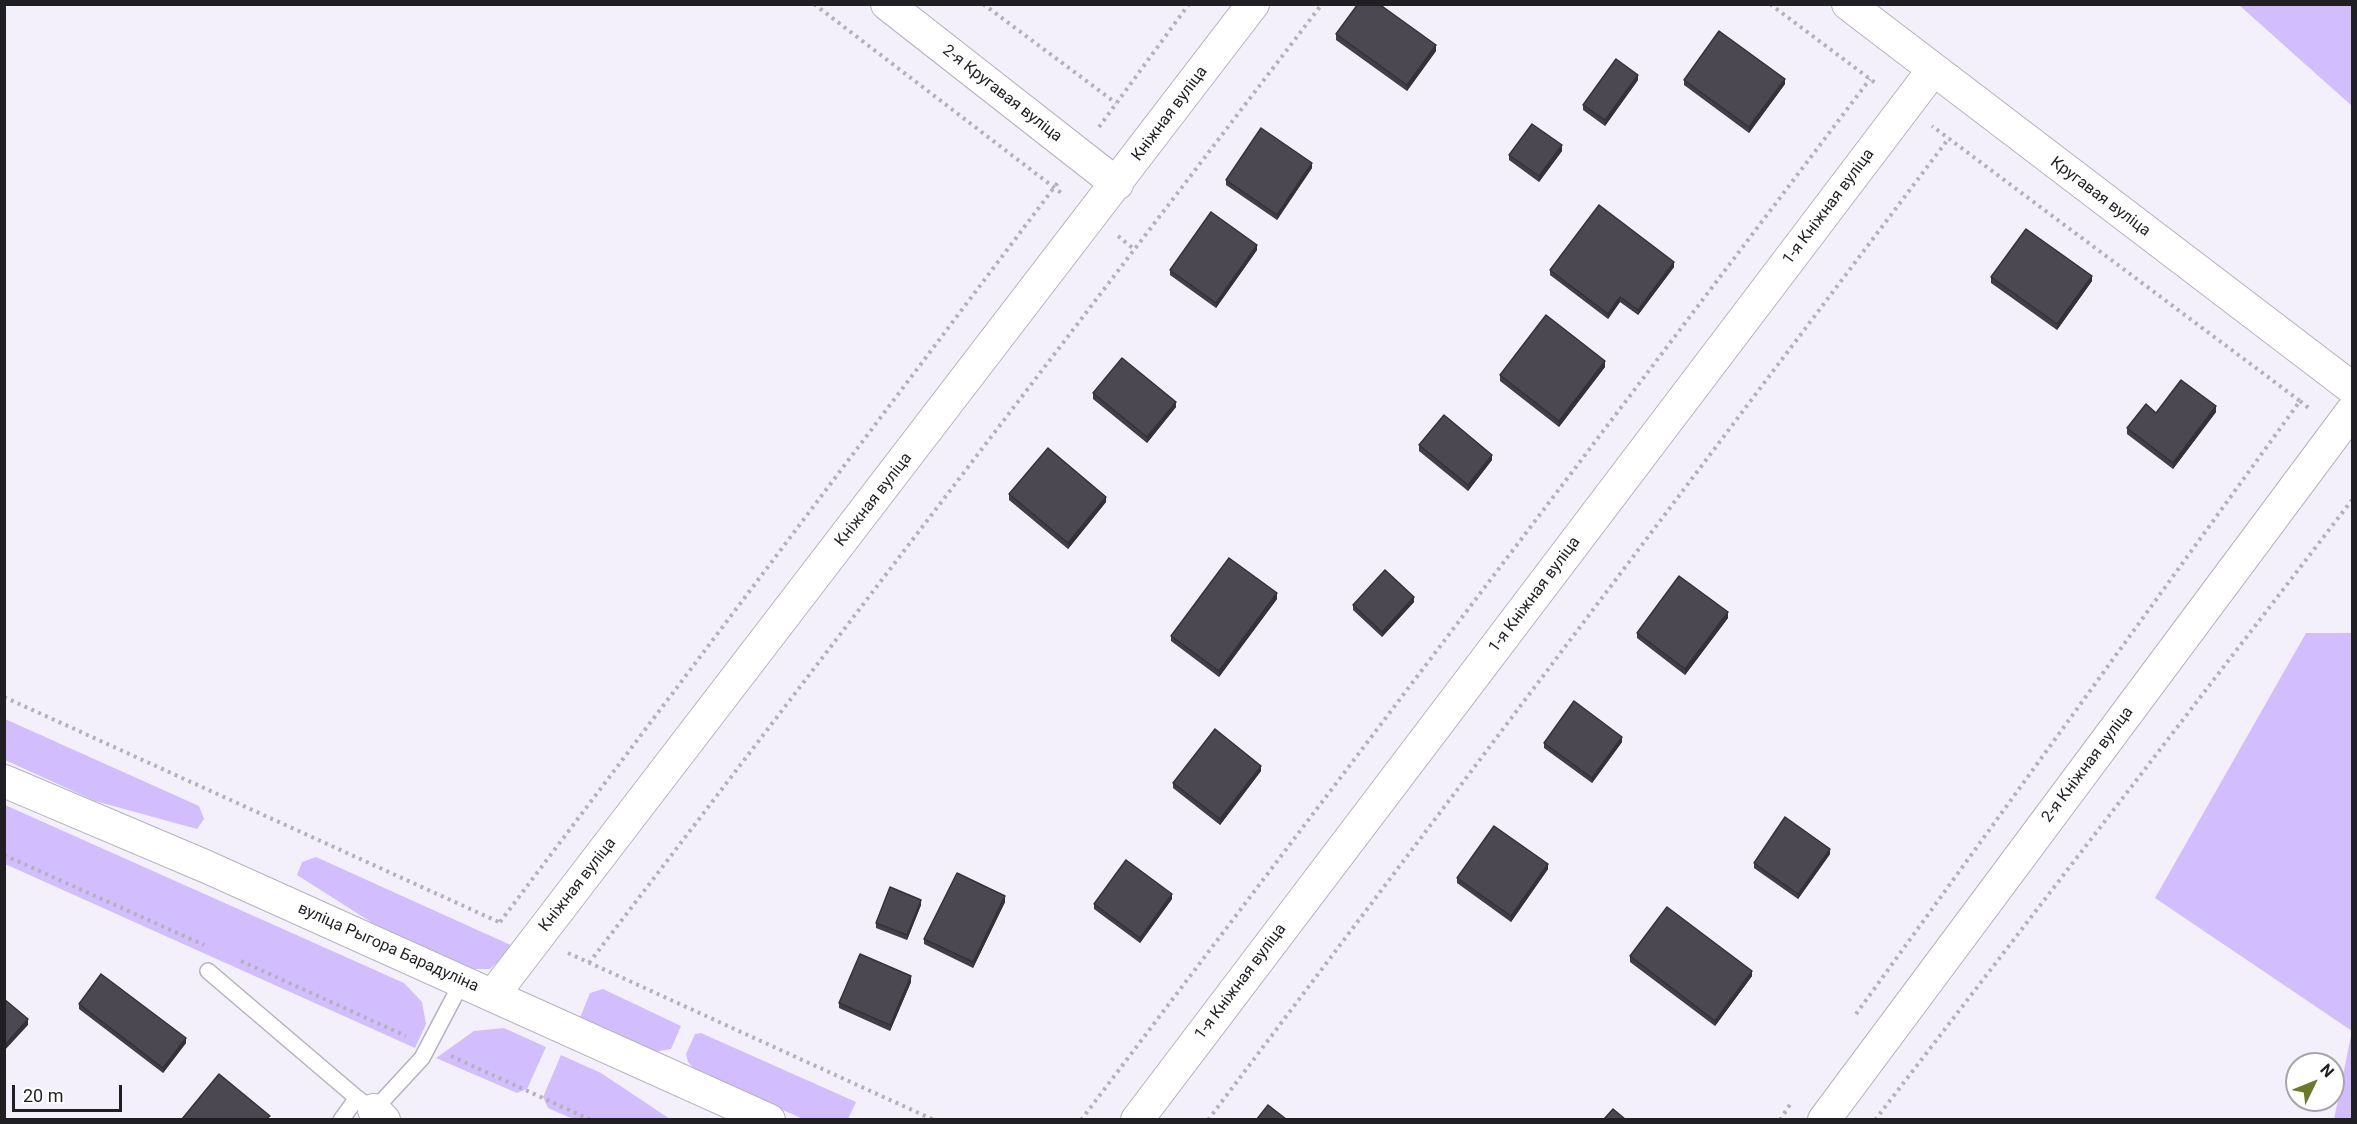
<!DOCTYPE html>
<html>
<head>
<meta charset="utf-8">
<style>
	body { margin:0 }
	#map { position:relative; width:2357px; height:1124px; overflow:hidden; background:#f3f0fc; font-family:Roboto,sans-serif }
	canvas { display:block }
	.frame { position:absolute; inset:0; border:6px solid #201f23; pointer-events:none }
	.north { position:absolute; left:2285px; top:1052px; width:60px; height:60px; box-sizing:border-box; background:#fff; border:2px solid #a6a5a7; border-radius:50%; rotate:47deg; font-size:16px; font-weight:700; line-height:24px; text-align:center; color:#201f23 }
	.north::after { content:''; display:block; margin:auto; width:21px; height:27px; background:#6c7a27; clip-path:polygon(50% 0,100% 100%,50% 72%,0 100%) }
	.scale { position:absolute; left:12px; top:1085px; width:110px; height:27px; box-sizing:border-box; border:3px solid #201f23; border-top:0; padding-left:8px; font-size:18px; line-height:21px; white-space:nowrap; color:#201f23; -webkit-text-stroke:4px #fff; paint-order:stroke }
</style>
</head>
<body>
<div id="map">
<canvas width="2357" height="1124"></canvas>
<div class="frame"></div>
<div class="north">N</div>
<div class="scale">20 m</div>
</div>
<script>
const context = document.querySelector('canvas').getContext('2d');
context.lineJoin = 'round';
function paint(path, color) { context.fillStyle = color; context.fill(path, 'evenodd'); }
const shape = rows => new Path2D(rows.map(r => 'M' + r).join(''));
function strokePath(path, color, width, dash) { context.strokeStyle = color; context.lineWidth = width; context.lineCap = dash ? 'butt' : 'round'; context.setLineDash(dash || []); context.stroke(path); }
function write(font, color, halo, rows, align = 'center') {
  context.font = font + ' Roboto,sans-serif'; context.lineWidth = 6; context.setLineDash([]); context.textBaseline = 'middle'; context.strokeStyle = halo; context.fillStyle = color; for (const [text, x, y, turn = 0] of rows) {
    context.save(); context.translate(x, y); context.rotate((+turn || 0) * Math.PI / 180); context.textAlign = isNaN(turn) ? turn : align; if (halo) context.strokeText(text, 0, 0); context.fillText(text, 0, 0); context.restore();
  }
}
paint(shape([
	[2239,5,2352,5,2352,106],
	[2306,633,2352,633,2352,1119,2334,1119,2352,1031,2155,898],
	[5,719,199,806,204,819,197,829,95,801,5,760],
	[5,805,404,983,422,1002,426,1024,415,1048,5,864],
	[316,857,515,947,490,969,469,969,393,936,297,875,302,862],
	[603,989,681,1026,671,1049,654,1052,580,1018,590,993],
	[504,1028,546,1047,527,1089,517,1093,436,1058,474,1031],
	[701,1033,856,1102,848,1119,803,1119,696,1071,688,1062,686,1054,695,1034],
	[561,1055,601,1073,670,1119,573,1119,548,1108,543,1097]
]), '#d2beff');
const lane = shape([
	[208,971,357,1098,374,1110,422,1058,462,982],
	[341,1120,357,1098]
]);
const street = shape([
	[887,4,1117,184],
	[1848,4,2352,388],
	[4,781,207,867,769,1120],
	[494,994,1253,4],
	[374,1110,384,1120],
	[1137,1120,1933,70],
	[1824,1120,2352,411]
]);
strokePath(lane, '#b5b2bd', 18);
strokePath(street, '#b5b2bd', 34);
strokePath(shape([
	[814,4,1064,195],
	[983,4,1116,103],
	[1770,4,1878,85],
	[1099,127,1189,4],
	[1118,236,1135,250],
	[2300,401,2311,410],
	[4,697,501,923],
	[4,855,204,945],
	[500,922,1059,181],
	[568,953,934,1120],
	[241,961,406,1036],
	[589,963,1322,4],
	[1856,1014,2300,401,1932,126],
	[451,1056,591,1120],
	[1081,1120,1870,79],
	[1208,1120,1949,138],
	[1780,1120,1791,1103],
	[1875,1120,2352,500]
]), '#b3b1bb', 4, [3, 4.5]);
strokePath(lane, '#fff', 15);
strokePath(street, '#fff', 32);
paint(shape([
	[1336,34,1436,51,1407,91,1336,40],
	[1638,80,1605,126,1583,110,1583,105],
	[1684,80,1785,84,1749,133,1684,85],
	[1562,151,1539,182,1509,160,1509,155],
	[1312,168,1277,220,1226,185,1226,180],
	[1257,250,1216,308,1170,275,1170,270],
	[1674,267,1638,315,1620,302,1608,319,1550,275,1550,270],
	[1991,277,2092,281,2057,330,1991,283],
	[1605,367,1559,427,1500,381,1500,375],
	[1093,393,1176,407,1147,443,1093,399],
	[2216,412,2173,469,2127,434,2127,428,2156,413],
	[1419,445,1492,460,1468,491,1419,451],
	[1009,494,1106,502,1068,549,1009,500],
	[1277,599,1219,677,1171,641,1171,636],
	[1414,602,1382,637,1353,610,1353,605],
	[1728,618,1685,675,1637,638,1637,633],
	[1622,742,1592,783,1544,748,1544,743],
	[1261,771,1220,825,1173,788,1173,783],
	[1830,854,1798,899,1754,868,1754,863],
	[1548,869,1511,922,1457,883,1457,878],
	[1172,899,1140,943,1094,909,1094,904],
	[1005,902,973,968,924,944,924,939],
	[921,905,907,940,876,928,876,923],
	[1630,956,1752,976,1715,1026,1630,962],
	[911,982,890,1031,839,1008,839,1003],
	[79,1004,186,1043,163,1073,79,1009]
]), '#403e46');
paint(shape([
	[1436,45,1436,51,1407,91,1407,85],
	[1638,75,1638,80,1605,126,1605,120],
	[1785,79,1785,84,1749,133,1749,127],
	[1562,145,1562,151,1539,182,1539,176],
	[1312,163,1312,168,1277,220,1277,215],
	[1257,245,1257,250,1216,308,1216,303],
	[1674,262,1674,267,1638,315,1638,310],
	[2092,276,2092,281,2057,330,2057,324],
	[1620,297,1620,302,1608,319,1608,314],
	[1605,361,1605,367,1559,427,1559,421],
	[1176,402,1176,407,1147,443,1147,437],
	[2216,406,2216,412,2173,469,2173,463],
	[1492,455,1492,460,1468,491,1468,485],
	[1106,497,1106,502,1068,549,1068,543],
	[1277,593,1277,599,1219,677,1219,671],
	[1414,597,1414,602,1382,637,1382,632],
	[1728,612,1728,618,1685,675,1685,669],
	[1622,737,1622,742,1592,783,1592,778],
	[1261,766,1261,771,1220,825,1220,819],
	[1830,849,1830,854,1798,899,1798,894],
	[1548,864,1548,869,1511,922,1511,916],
	[1172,894,1172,899,1140,943,1140,938],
	[1005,896,1005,902,973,968,973,962],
	[921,900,921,905,907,940,907,935],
	[1752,971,1752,976,1715,1026,1715,1021],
	[911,976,911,982,890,1031,890,1025],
	[28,1019,28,1025,4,1051,4,1046],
	[186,1038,186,1043,163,1073,163,1068]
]), '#343239');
const building = shape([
	[1358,4,1379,4,1436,45,1407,85,1336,34,1358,4],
	[1719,31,1785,79,1749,127,1684,80,1719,31],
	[1616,59,1638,75,1605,120,1583,105,1616,59],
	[1532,124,1562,145,1539,176,1509,155,1532,124],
	[1261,128,1312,163,1277,215,1226,180,1261,128],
	[1599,205,1674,262,1638,310,1620,297,1608,314,1550,270,1599,205],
	[1211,212,1257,245,1216,303,1170,270,1211,212],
	[2026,229,2092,276,2057,324,1991,277,2026,229],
	[1546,315,1605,361,1559,421,1500,375,1546,315],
	[1122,358,1176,402,1147,437,1093,393,1122,358],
	[2181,380,2216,406,2173,463,2127,428,2146,404,2156,413,2181,380],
	[1444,415,1492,455,1468,485,1419,445,1444,415],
	[1048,448,1106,497,1068,543,1009,494,1048,448],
	[1229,558,1277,593,1219,671,1171,636,1229,558],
	[1385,570,1414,597,1382,632,1353,605,1385,570],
	[1679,576,1728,612,1685,669,1637,633,1679,576],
	[1574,701,1622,737,1592,778,1544,743,1574,701],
	[1215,729,1261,766,1220,819,1173,783,1215,729],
	[1785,817,1830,849,1798,894,1754,863,1785,817],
	[1494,826,1548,864,1511,916,1457,878,1494,826],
	[1126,860,1172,894,1140,938,1094,904,1126,860],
	[957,873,1005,896,973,962,924,939,957,873],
	[890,887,921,900,907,935,876,923,890,887],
	[1667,907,1752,971,1715,1021,1630,956,1667,907],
	[860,954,911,976,890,1025,839,1003,860,954],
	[101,974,186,1038,163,1068,79,1004,101,974],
	[4,999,28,1019,4,1046,4,999],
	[219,1074,270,1116,266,1119,182,1119,219,1074],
	[1268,1105,1286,1119,1257,1119,1268,1105],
	[1613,1109,1625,1119,1604,1119,1613,1109]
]);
paint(building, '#4b4851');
strokePath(building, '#343239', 1.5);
write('16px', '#201f23', '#fff', [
	["2-я Кругавая вуліца",1002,94,38],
	["Кніжная вуліца",1170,114,-53],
	["Кругавая вуліца",2100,197,37],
	["1-я Кніжная вуліца",1829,207,-53],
	["Кніжная вуліца",874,500,-52],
	["1-я Кніжная вуліца",1535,595,-53],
	["2-я Кніжная вуліца",2088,765,-53],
	["Кніжная вуліца",578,885,-52],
	["вуліца Рыгора Барадуліна",388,948,24],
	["1-я Кніжная вуліца",1241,982,-53]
]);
</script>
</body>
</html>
